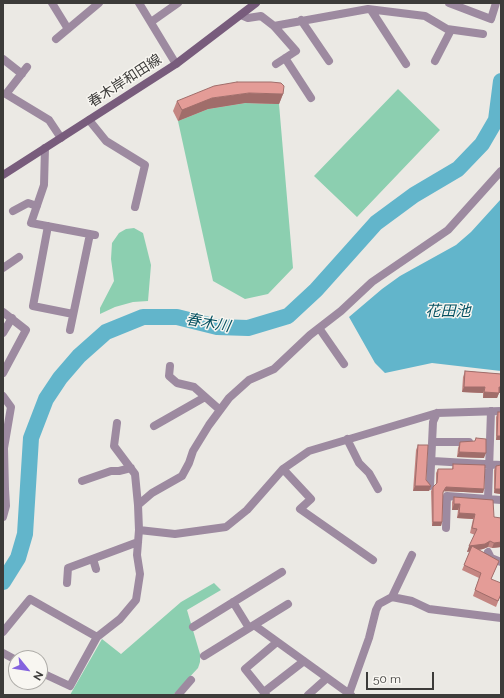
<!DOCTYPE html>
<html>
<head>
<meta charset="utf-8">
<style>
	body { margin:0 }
	#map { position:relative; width:504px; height:698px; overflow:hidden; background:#ebe9e4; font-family:Raleway,sans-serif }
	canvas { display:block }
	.frame { position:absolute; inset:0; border:4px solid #3c3b39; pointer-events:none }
	.north { position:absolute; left:8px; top:650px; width:40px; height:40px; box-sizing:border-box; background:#f8f6f1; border:1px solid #adaba7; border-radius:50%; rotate:120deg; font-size:11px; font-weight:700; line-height:16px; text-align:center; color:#3c3b39 }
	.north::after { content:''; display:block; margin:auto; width:14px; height:18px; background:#8463de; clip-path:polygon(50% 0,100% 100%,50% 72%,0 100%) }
	.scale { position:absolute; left:366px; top:672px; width:68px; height:18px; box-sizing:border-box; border:2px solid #3c3b39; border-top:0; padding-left:5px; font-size:12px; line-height:14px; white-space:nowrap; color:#3c3b39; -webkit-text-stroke:3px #f8f6f1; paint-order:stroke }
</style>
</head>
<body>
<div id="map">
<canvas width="504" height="698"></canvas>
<div class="frame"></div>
<div class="north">N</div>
<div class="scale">50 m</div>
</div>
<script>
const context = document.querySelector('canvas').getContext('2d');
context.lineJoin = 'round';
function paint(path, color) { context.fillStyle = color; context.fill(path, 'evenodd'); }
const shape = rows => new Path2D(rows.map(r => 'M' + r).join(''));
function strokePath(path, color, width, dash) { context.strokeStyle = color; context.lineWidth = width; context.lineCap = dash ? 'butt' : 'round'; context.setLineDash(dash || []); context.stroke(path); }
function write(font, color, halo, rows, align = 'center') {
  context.font = font + ' Raleway,"Noto Sans JP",sans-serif'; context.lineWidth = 3; context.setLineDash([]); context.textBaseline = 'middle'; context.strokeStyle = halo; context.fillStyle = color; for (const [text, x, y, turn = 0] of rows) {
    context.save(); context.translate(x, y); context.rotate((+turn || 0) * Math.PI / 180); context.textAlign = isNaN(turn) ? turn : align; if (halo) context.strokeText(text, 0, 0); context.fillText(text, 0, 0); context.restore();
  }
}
paint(shape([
	[398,89,440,130,357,217,314,176],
	[245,103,279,104,293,268,268,294,245,299,213,281,178,121,208,109],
	[134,228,143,233,151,265,148,301,133,302,115,307,100,314,100,308,114,281,111,259,112,243,119,233,126,229],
	[214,583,221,590,187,610,200,654,200,662,198,668,173,695,70,695,102,639,121,654,181,602]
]), '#8ccfb0');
paint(shape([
	[501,199,501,371,432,363,385,373,375,363,349,317,382,289,400,276,456,245,471,232]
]), '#62b5cb');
strokePath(shape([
	[3,582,18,558,25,534,31,438,46,399,60,378,79,356,106,332,143,317,177,317,217,327,248,328,288,316,316,290,376,223,414,195,458,169,482,144,496,120,501,81]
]), '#62b5cb', 16);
strokePath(shape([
	[52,3,68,29],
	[139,3,176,64],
	[449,3,491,19,496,3],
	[371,10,406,64],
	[241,15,248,18,261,16,274,26,296,51,276,64],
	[301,20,329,61],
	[151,22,178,3],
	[274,26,368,9,425,16,447,29,483,34],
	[56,39,99,3],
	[285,58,311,98],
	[3,59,22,74],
	[435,61,451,30],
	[27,67,6,94,49,120,61,138],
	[89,120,106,141,145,165,135,207],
	[45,148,44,185,31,223,95,235],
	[13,211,28,203,37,206],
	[48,226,33,306,73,314],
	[3,268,19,257],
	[3,312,26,330,3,373],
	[319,328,344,364],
	[70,330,90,234],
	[3,333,12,318],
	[170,366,169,376,177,383,194,387,220,410],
	[3,396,11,407,4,448,5,489],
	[117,423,114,446,135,474,138,505],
	[154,426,205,397],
	[347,439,359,463,369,473,378,489],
	[433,442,469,442],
	[433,461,501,465],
	[283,469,311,499,300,509,373,560],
	[82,481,111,471,119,471,131,468],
	[430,486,433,422,437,413],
	[3,489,5,489,6,506,3,517],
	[488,499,491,411],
	[446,528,447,496,501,500],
	[139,530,175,534,226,527,247,510,283,469,309,451,437,413,501,411],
	[488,552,491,558,501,562],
	[93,559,96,569],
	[67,583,68,568,138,542],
	[392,597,412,555],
	[233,602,249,628],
	[254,625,288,604],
	[193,627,282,572],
	[3,632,30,599,97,637],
	[3,653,16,660],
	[204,656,254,625,351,695],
	[40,672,70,686,97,637,120,619,136,600,140,574,137,555,139,530,138,505,152,493,182,476,189,463,193,451,209,425,229,398,249,380,274,369,310,335,341,311,372,282,448,230,501,171],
	[264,692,304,661],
	[349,694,369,638,376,610,379,604,392,597,412,601,429,609,501,618],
	[178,695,191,680],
	[266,695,245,669,277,642],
	[308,695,327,678]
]), '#9d8aa0', 8);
strokePath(shape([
	[3,175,176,64,256,3]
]), '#785c7c', 8);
paint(shape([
	[283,94,279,104,245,103,208,109,178,121,173,111,177,101],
	[465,371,501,374,501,393,499,393,497,398,483,398,483,393,462,392,463,377],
	[498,412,501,440,496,440,496,417],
	[460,442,484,458,457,457,458,448],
	[418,445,426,480,431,486,429,491,413,491,416,450],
	[453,464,484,489,483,493,444,491,443,493,442,522,441,526,432,526,431,491,433,487,436,484,436,473,438,469,452,469],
	[501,465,501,494,494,493,494,470,496,466],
	[454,497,494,517,501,547,492,548,488,547,483,549,479,550,499,561,491,579,501,594,496,607,473,596,479,578,462,570,470,551,467,552,475,535,470,533,473,519,457,518,458,510,452,510,452,502]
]), '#c48682');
paint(shape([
	[249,93,283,94,279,104,245,103,208,109,178,121,182,110,212,98],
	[464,387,485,387,483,393,462,392],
	[499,387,501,387,501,393,497,393],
	[484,392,499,393,497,398,483,398],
	[497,436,501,436,501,440,496,440],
	[459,452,486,453,484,458,457,457],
	[415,486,431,486,429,491,413,491],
	[446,487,484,489,483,493,444,491,442,496],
	[495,489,501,489,501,494,494,493],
	[454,504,460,504,458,510,452,510],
	[459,513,475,514,473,519,457,518],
	[433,522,442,522,441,526,432,526],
	[490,541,488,547,483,549,467,552,469,546],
	[501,542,501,547,492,548,494,543]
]), '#a06d6a');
const building = shape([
	[237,82,271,82,281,83,284,86,283,94,249,93,212,98,182,110,177,101,214,86,237,82],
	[465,371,501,374,501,387,499,387,499,393,484,392,485,387,464,387,465,371],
	[498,412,501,412,501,436,497,436,498,412],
	[476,438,486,439,486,453,459,452,460,442,475,441,476,438],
	[418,445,428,445,426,480,431,486,415,486,418,445],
	[453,464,485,465,484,489,446,487,443,492,442,522,433,522,433,487,437,483,438,469,453,469,453,464],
	[501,465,501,489,495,489,496,466,501,465],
	[454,497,493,500,494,517,501,518,501,542,494,543,490,541,485,544,469,546,477,529,472,528,475,514,459,513,460,504,454,504,454,497],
	[472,546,499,561,491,579,501,583,501,594,498,601,475,590,481,573,464,565,472,546]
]);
paint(building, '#e49c97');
strokePath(building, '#a06d6a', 1);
write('14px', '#3c3b39', '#f8f6f1', [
	["春木岸和田線",125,81,-33]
]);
write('italic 15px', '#055161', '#f8f6f1', [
	["花田池",448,311],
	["春木川",208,323,10]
]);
</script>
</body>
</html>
